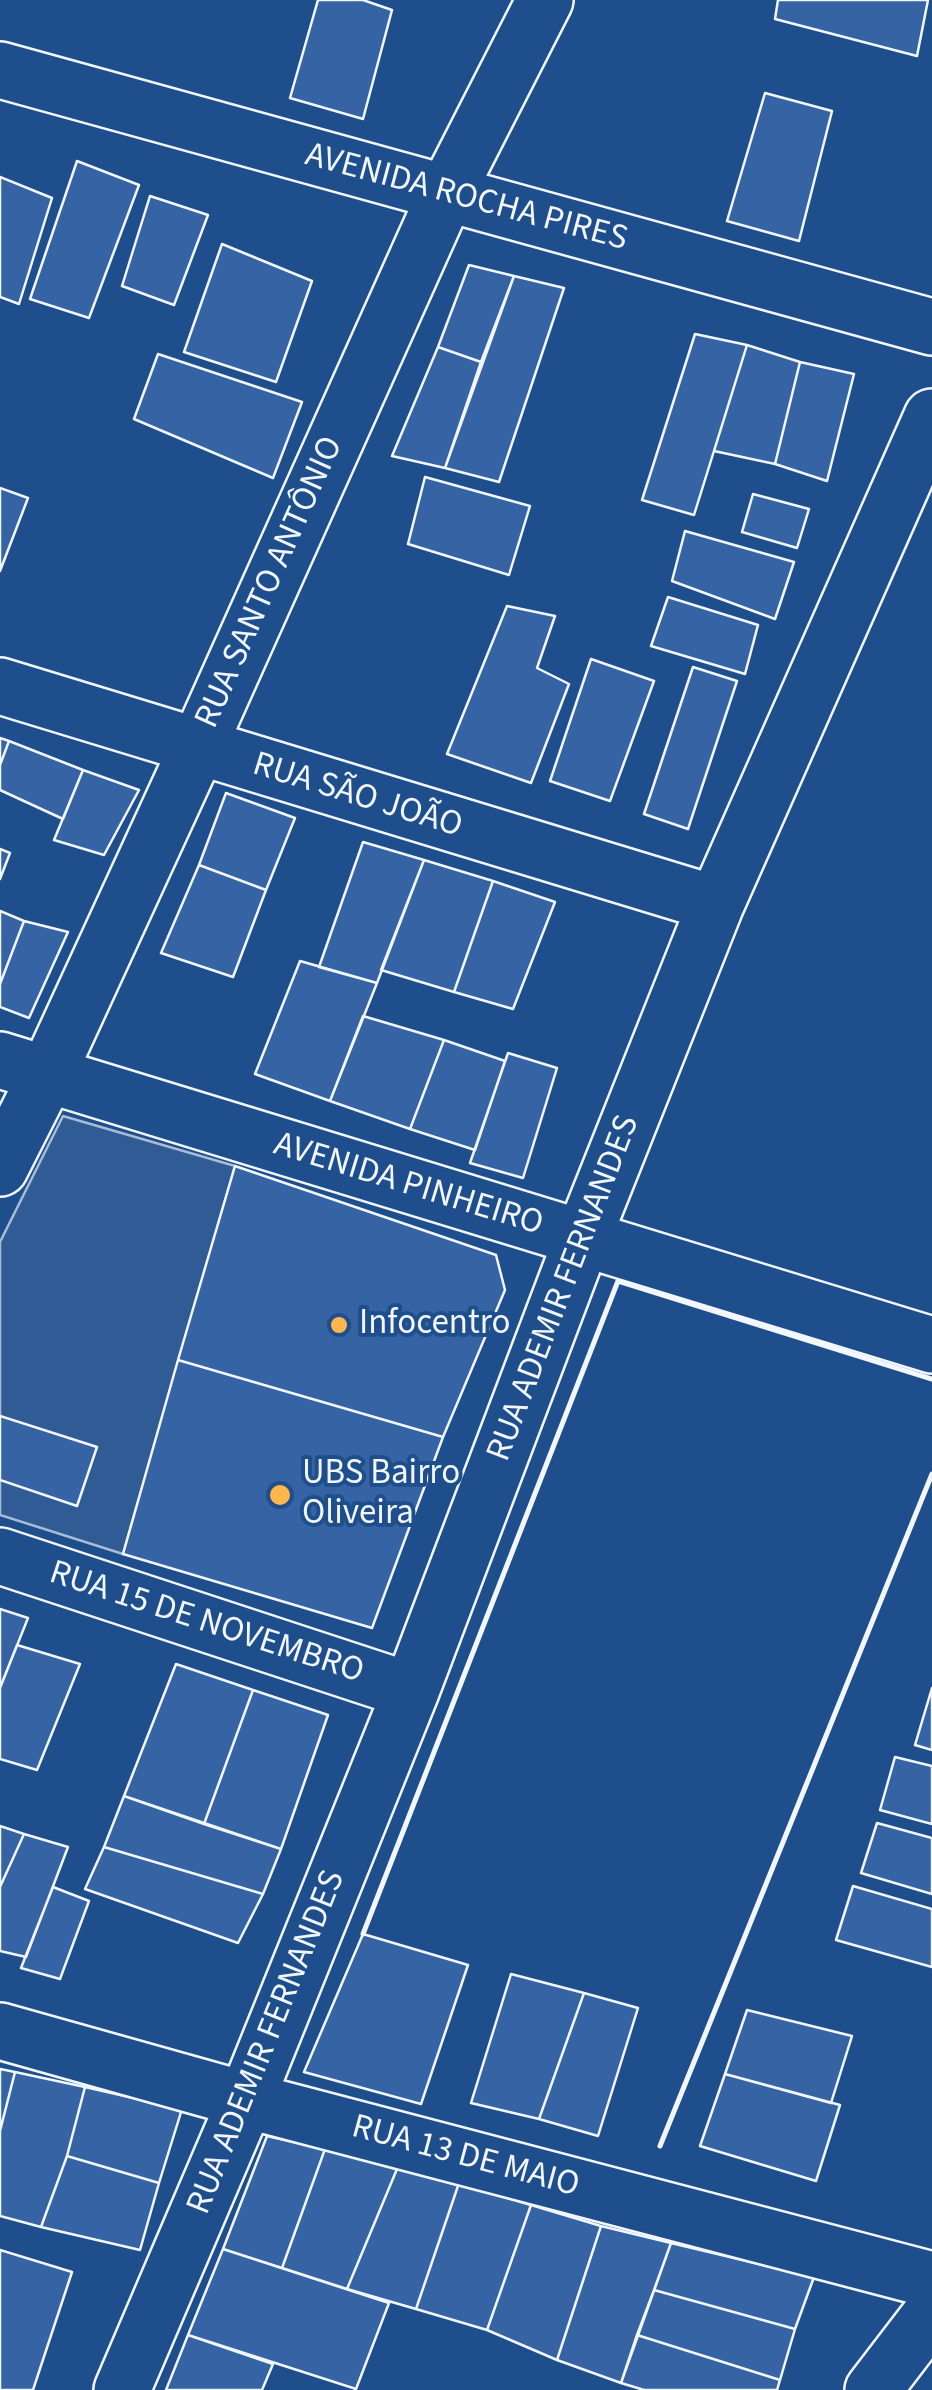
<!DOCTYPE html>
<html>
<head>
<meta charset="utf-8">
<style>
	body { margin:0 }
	canvas { display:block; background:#1f4e8c }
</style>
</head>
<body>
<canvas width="932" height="2390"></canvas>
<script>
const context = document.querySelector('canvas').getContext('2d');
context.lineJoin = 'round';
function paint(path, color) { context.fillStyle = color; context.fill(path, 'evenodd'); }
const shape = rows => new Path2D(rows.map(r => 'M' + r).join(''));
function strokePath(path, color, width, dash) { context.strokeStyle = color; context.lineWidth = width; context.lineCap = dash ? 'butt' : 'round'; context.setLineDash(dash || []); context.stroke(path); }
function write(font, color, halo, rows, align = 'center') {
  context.font = font + ' "Source Sans 3",sans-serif'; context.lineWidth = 8; context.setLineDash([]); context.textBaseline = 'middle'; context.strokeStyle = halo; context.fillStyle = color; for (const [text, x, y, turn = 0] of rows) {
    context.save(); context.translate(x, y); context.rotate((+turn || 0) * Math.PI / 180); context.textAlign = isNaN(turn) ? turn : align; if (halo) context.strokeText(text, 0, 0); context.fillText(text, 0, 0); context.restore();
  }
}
const parking = shape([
	[63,1116,235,1166,123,1554,0,1515,0,1242,63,1116]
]);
paint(parking, '#305b95');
strokePath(parking, '#a8bbd7', 2.5);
const building = shape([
	[318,0,363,0,392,10,363,119,290,98,318,0],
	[778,0,928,0,917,56,775,19,778,0],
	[765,93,832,111,799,241,727,221,765,93],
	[77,161,139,185,89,318,30,299,77,161],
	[0,177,52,198,19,304,0,297,0,177],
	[150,196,208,215,174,305,122,286,150,196],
	[222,244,312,281,276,382,184,352,222,244],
	[469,265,514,276,481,362,438,347,469,265],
	[514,276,564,288,499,482,445,468,514,276],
	[695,334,747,345,694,515,642,500,695,334],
	[747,345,800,362,775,464,714,451,747,345],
	[438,347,481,362,445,468,392,456,438,347],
	[158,354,302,402,273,478,134,419,158,354],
	[800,362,854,374,827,481,775,464,800,362],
	[425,477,530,506,509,575,408,544,425,477],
	[0,488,28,498,0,571,0,488],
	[753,494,809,509,797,548,742,532,753,494],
	[685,531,794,562,775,619,672,581,685,531],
	[668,597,758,625,745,674,651,646,668,597],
	[507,606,555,616,537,668,569,684,531,783,447,754,507,606],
	[591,659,654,681,610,801,550,781,591,659],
	[693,667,737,681,688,829,644,814,693,667],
	[0,738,9,741,0,765,0,738],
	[9,741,83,770,63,819,0,790,0,765,9,741],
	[83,770,139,790,104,855,54,840,83,770],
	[226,793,295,818,266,890,199,865,226,793],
	[363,842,424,860,377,983,319,967,363,842],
	[0,849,10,853,0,879,0,849],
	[424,860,493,881,454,992,381,970,424,860],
	[199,865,266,890,233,977,161,953,199,865],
	[493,881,555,902,513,1009,454,992,493,881],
	[0,911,24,921,0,984,0,911],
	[24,921,68,932,29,1018,0,1007,0,984,24,921],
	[300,961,377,983,330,1101,255,1074,300,961],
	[363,1016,444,1040,410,1129,330,1101,363,1016],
	[444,1040,505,1061,475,1150,410,1129,444,1040],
	[508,1053,557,1068,523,1178,470,1163,508,1053],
	[235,1166,496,1255,505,1290,443,1437,178,1360,235,1166],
	[178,1360,443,1437,372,1628,123,1554,178,1360],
	[0,1416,97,1447,77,1506,0,1480,0,1416],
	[0,1609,28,1618,0,1688,0,1609],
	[17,1645,80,1664,37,1770,0,1759,0,1688,17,1645],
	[176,1664,253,1690,204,1824,124,1796,176,1664],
	[932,1688,932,1750,915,1745,932,1688],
	[253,1690,328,1715,281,1849,204,1824,253,1690],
	[895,1757,932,1766,932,1824,880,1810,895,1757],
	[124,1796,281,1849,263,1894,104,1847,124,1796],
	[877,1823,932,1838,932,1894,861,1873,877,1823],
	[0,1826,24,1834,0,1887,0,1826],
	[24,1834,68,1847,26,1957,0,1951,0,1887,24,1834],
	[104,1847,263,1894,238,1943,85,1889,104,1847],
	[853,1886,932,1909,932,1967,836,1940,853,1886],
	[53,1887,89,1901,60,1979,21,1968,53,1887],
	[363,1934,468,1965,421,2104,304,2072,363,1934],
	[511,1974,584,1993,539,2119,471,2103,511,1974],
	[584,1993,638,2008,598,2136,539,2119,584,1993],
	[747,2010,852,2036,831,2103,725,2074,747,2010],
	[0,2069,15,2072,0,2131,0,2069],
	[15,2072,85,2087,67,2156,41,2227,0,2216,0,2131,15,2072],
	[725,2074,840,2105,816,2181,700,2146,725,2074],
	[85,2087,182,2109,159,2183,67,2156,85,2087],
	[267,2136,325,2149,282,2268,223,2249,267,2136],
	[325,2149,397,2169,347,2289,282,2268,325,2149],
	[67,2156,159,2183,140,2250,41,2227,67,2156],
	[397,2169,459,2183,416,2309,347,2289,397,2169],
	[459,2183,531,2205,487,2330,416,2309,459,2183],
	[531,2205,601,2226,557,2360,487,2330,531,2205],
	[601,2226,671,2243,621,2383,557,2360,601,2226],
	[671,2243,814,2277,795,2329,654,2290,671,2243],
	[223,2249,389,2303,356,2389,188,2335,223,2249],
	[0,2250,72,2272,33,2390,0,2390,0,2250],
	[654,2290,795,2329,780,2380,637,2335,654,2290],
	[188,2335,273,2364,262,2390,166,2390,188,2335],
	[637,2335,780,2380,777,2390,644,2390,621,2383,637,2335]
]);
paint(building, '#3563a3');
strokePath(building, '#f2f6ff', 2.5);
const minor = shape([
	[0,70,932,327],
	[0,686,716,904],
	[0,1060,932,1345],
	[0,1168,48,1073,197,749,446,194,545,0],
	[0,1556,411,1691],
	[0,2031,246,2100,932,2280],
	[122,2390,246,2100,411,1691,582,1240,716,904,932,417]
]);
const major = shape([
	[873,2390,932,2313]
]);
strokePath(minor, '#f2f6ff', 60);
strokePath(major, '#f2f6ff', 60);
strokePath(minor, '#1f4e8c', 55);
strokePath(major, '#1f4e8c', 55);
strokePath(shape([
	[363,1934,618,1281,932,1379],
	[660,2146,932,1474]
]), '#f2f6ff', 5);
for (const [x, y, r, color] of [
	[339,1325,10,"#ffb74d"],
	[280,1495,12,"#ffb74d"]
]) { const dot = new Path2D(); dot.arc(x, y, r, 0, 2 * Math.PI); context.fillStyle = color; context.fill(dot); strokePath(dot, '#1f4e8c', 4); }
write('35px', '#f2f6ff', '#1f4e8c', [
	["AVENIDA ROCHA PIRES",466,199,15],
	["RUA SANTO ANTÔNIO",271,583,-66],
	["RUA SÃO JOÃO",357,797,17],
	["AVENIDA PINHEIRO",408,1186,17],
	["RUA ADEMIR FERNANDES",565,1289,-69],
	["RUA 15 DE NOVEMBRO",206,1624,18],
	["RUA ADEMIR FERNANDES",268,2043,-68],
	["RUA 13 DE MAIO",465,2158,15]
]);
write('35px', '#f2f6ff', '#1f4e8c', [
	["Infocentro",359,1325],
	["UBS Bairro",302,1475],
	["Oliveira",302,1515]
], 'left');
</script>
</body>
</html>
